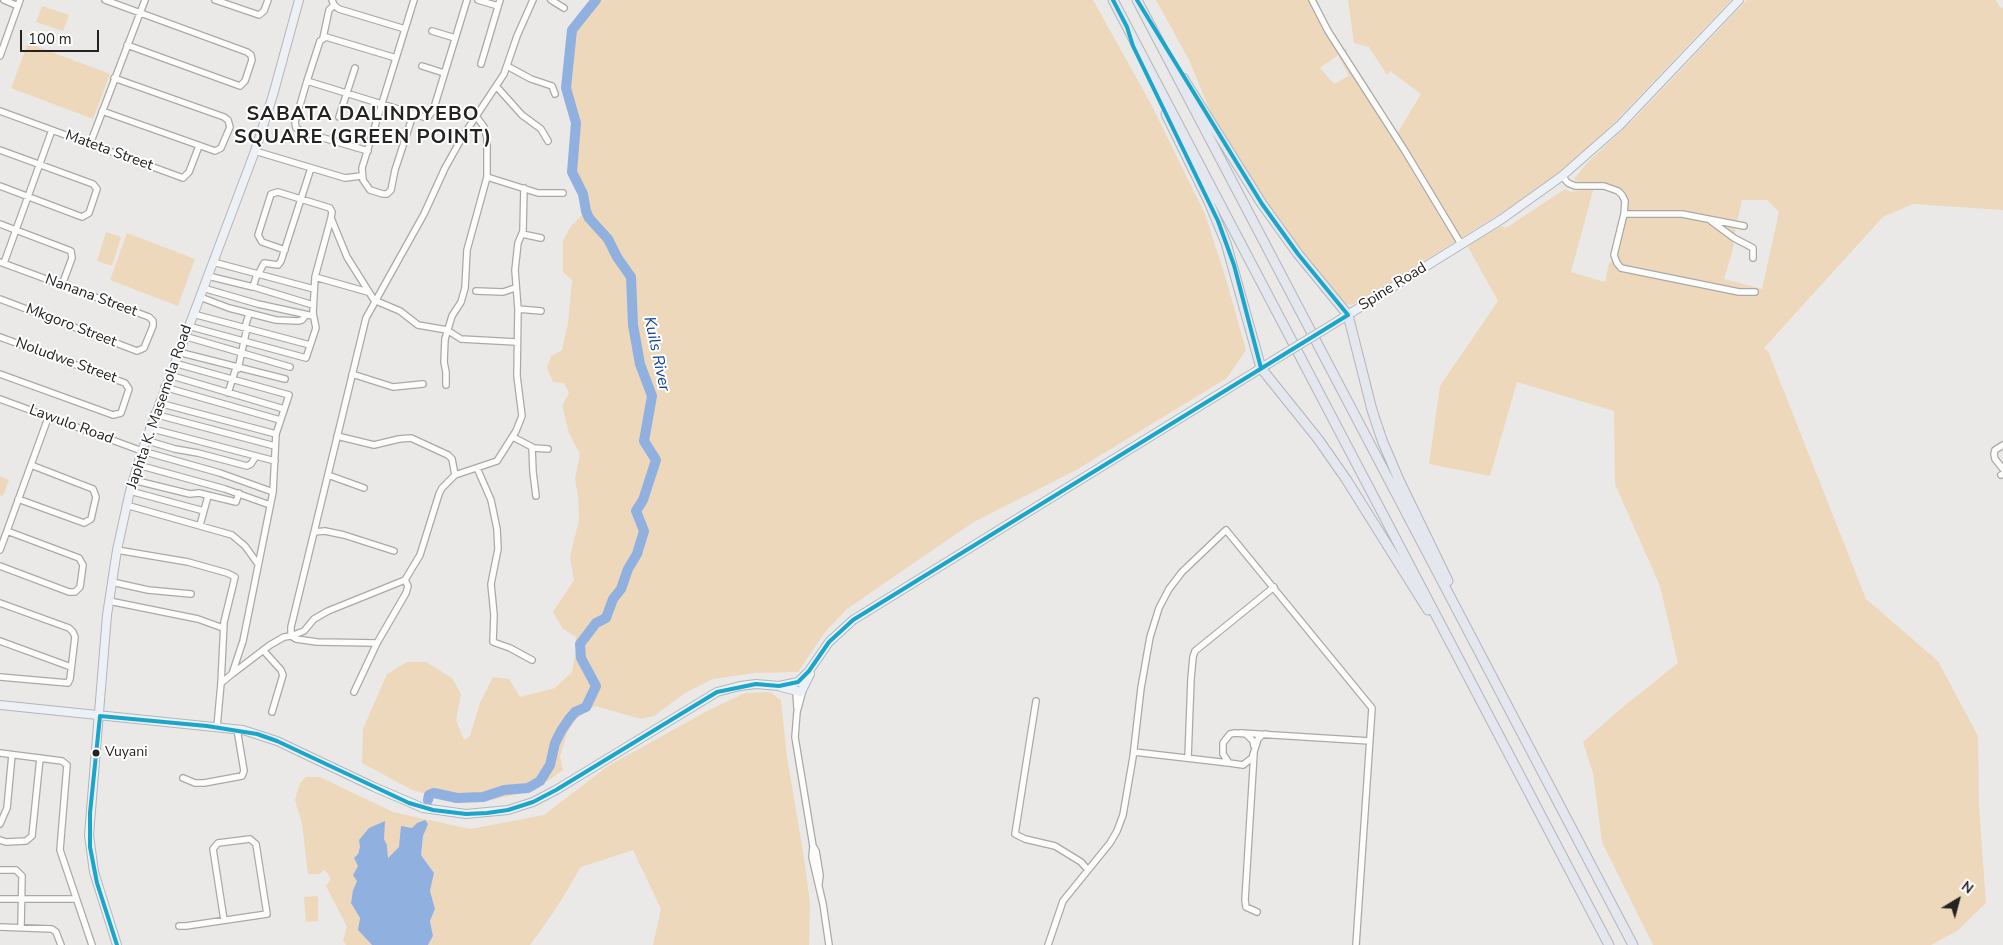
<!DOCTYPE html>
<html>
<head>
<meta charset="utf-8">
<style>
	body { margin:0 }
	#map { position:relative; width:2003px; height:945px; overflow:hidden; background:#eae9e7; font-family:"Nunito Sans",sans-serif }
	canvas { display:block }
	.north { position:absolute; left:1933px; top:875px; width:50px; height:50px; -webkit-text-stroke:4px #fff; paint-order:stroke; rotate:37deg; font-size:14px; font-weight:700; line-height:20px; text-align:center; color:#242322 }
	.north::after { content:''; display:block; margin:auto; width:18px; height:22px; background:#242322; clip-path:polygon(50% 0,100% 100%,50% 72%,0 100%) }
	.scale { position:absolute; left:20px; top:30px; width:79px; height:22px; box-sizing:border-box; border:2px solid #242322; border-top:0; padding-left:6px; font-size:15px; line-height:18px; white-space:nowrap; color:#242322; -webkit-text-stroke:4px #fff; paint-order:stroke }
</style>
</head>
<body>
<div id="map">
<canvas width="2003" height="945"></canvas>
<div class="north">N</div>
<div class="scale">100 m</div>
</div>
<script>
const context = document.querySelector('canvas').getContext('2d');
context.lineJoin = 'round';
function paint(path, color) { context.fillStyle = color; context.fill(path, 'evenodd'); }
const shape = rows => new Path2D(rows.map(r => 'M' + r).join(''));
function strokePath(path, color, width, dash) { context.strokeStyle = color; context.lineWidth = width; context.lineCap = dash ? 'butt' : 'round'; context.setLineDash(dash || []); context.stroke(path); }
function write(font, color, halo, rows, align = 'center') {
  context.font = font + ' "Nunito Sans",sans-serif'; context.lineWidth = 4; context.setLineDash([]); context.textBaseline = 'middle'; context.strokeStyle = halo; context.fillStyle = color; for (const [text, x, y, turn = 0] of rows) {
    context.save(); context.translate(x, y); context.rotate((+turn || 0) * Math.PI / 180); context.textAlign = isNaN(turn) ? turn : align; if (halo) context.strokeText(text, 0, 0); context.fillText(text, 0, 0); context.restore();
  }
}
paint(shape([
	[593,0,1093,0,1151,104,1205,214,1226,279,1246,350,1227,378,1078,469,972,523,847,609,825,632,798,672,754,673,713,679,685,693,654,716,641,719,595,706,576,719,567,733,560,757,563,770,535,790,483,802,441,798,412,790,362,763,363,729,387,674,407,662,426,662,452,678,461,694,456,720,464,740,470,736,480,703,493,677,509,679,520,697,555,688,572,672,576,649,576,637,563,629,553,612,574,580,570,557,579,520,578,496,575,479,580,454,569,433,562,406,569,393,564,383,553,382,547,368,551,356,562,350,568,323,572,280,563,272,563,241,571,226,583,214,581,194,568,173,573,128,572,117,563,88,568,61,567,44,571,28],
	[1156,0,1317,0,1328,26,1343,50,1347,48,1346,56,1397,134,1421,94,1390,71,1387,75,1369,47,1354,43,1348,0,1731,0,1613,124,1584,151,1535,192,1358,302,1351,305,1343,303,1301,253,1260,195,1214,120,1189,60],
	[1338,55,1349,76,1334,84,1320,68],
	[1747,0,1996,0,2001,9,2003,7,2003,210,1913,204,1883,217,1764,348,1768,351,1866,599,1938,661,1978,736,1979,806,1986,903,1957,931,1931,945,1653,945,1602,842,1593,773,1583,742,1623,707,1678,663,1660,586,1615,484,1614,411,1517,382,1490,476,1429,464,1440,386,1498,301,1468,247,1474,241,1501,226,1506,228,1565,189,1571,192,1594,187,1571,272,1605,282,1609,263,1617,260,1616,255,1627,206,1618,189,1607,184,1580,184,1574,179,1586,164,1635,118],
	[1742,200,1767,200,1779,212,1762,289,1724,279,1733,249,1734,236],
	[42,6,69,15,63,31,36,22],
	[28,43,110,74,93,119,11,88],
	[106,232,121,237,112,266,97,261],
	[127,233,195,259,178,306,110,280],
	[0,476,9,480,3,496,0,495],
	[770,692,781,700,787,757,804,857,810,903,809,945,653,945,661,909,633,850,581,867,555,910,530,945,428,945,433,936,430,921,435,909,430,891,434,873,421,855,422,836,428,824,388,858,387,845,384,839,360,846,358,854,357,881,353,890,351,903,360,918,359,930,372,945,346,945,343,940,347,927,326,886,331,879,325,870,319,874,308,874,302,824,295,800,300,783,306,777,320,777,393,812,470,829,544,815,608,766,707,711,745,693],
	[318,896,318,921,306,922,304,897]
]), '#eed8bb');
paint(shape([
	[425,820,428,824,423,836,421,855,434,873,430,891,435,909,430,921,433,936,428,945,372,945,358,930,360,918,351,903,353,890,357,881,353,875,358,866,354,858,358,854,360,847,359,840,369,828,385,821,384,839,387,845,388,858,399,847,401,826,412,828,417,823]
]), '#90b0e0');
strokePath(shape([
	[428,800,429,795,434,793,457,798,483,797,504,790,528,788,540,781,550,765,555,743,561,731,569,719,575,712,586,707,596,686,581,658,580,644,596,623,606,618,613,599,621,589,628,569,637,554,644,531,636,511,643,500,656,460,644,441,652,396,640,364,633,325,631,277,617,257,608,239,589,218,586,211,583,194,572,172,576,123,566,88,572,30,596,0]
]), '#90b0e0', 10);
const minor = shape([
	[4,0,18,6],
	[105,0,247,52,251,55,252,60,245,81,240,86,127,45],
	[215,0,259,15,264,11,268,0],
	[332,0,334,5,339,9,405,29],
	[478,0,498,6],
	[551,0,564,8],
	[1312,0,1328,31,1405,151,1461,244],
	[432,31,455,38],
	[323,38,329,10,334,5],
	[0,56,20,0],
	[481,64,500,0],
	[422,66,444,73],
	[507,66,531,79,552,86,555,94],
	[307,81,427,118,433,111,467,0],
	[496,86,522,115,541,129,548,141],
	[0,111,183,178,189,172,199,146],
	[102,111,215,151,221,148,230,127,228,120,224,117,114,78],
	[413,115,395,170,391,190,387,194,383,194,370,190,363,180,362,168,414,0],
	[339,117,355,68],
	[90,144,145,0],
	[0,150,93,184,97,189,89,213,82,217,0,186],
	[255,151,345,178,361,176],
	[368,151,303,132,296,128,295,122,307,81,320,41,326,37,396,58],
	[1562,176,1568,183,1575,186,1604,186,1618,191,1622,195,1625,201,1624,214,1614,255,1617,263,1621,268,1739,292,1755,292],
	[487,177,538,193,563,193],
	[1624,214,1682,214,1744,226],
	[331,218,347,257,374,300,400,311,418,325,447,330,461,339,516,342],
	[1711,221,1734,238,1753,248,1753,258],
	[0,224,71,251,72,258,62,285],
	[522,234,541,238],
	[0,262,149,317,153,321,153,326,144,348,137,351,0,299],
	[213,262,314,289],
	[4,263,52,130],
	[258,275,264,263,278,265,281,261,311,168],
	[208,276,253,287,257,274],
	[315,277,368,292],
	[254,287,313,305],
	[203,288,258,304,313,316],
	[476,291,503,292,515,288],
	[200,297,229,308,276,320,298,321,302,320,306,315],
	[518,309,541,311],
	[193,314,310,345],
	[188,326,306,358,316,328,313,313,315,277,331,218,332,212,330,208,278,192,271,194,258,235,262,242,285,250],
	[245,327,249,314],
	[184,336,290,367],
	[0,337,125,383,129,389,121,413,113,415,0,374],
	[178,352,285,379],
	[174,363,289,395,276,434,273,492,243,641,232,674,221,683],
	[238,369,247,328],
	[352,374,393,387,423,384],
	[169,375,284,409],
	[446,385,446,372,444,362,445,339,452,316,461,302,465,288,467,250,487,177,487,138,484,127,476,116],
	[164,387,280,420],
	[228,393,236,368],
	[0,399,142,451,220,473,273,492],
	[159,403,276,434],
	[154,414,275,446],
	[513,437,534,448,548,449],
	[145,440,175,449,198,453,247,466,251,464,256,456,149,428],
	[2003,445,1995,450,1994,454,1995,459,2003,469],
	[532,447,533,472,536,496],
	[256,456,275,461],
	[138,465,225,489,270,505],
	[477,468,491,500,497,529,498,549,491,584,494,615,493,642,510,648,532,660],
	[328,475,364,488],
	[455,475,497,461,516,431,522,416,517,376,518,309,515,270,518,243,523,231,524,188],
	[2001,475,2003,474],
	[133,480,190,494,199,493,236,502,239,493],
	[130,491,204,511],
	[18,499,84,523,91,519,96,497,93,489,31,465],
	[126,505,232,535,245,546,258,564],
	[200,525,208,496],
	[314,532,325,531,344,535,394,551],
	[0,550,48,418],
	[117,550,188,562,227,573,235,577,224,622,221,683,217,727],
	[0,566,69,592,75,592,80,587,83,565,79,558,7,531],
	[112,582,148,590,191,594],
	[109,601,198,619,223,628],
	[0,603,69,628,73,632,75,637,70,679,68,683,0,677],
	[291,636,304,631,314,619,328,611,405,580,420,555,439,494,442,488,455,475,452,459,448,455,411,438,399,439,374,445,337,436],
	[291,636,296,639,317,642,377,643,406,593,408,586,405,580],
	[0,641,71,667],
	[263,650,281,670,283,675,272,712],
	[232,674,270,645,284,637,291,636,291,627,366,318,424,214,445,168,463,136,504,74,517,36,533,0],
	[803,690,797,712,795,737,813,846,816,851,820,875,819,884],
	[354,692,377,643],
	[796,692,797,708],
	[1036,701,1015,834,1025,839,1055,846,1081,862,1088,870],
	[1241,733,1370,741],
	[1254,746,1253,741,1246,734,1235,733,1230,734,1223,743,1223,754,1229,763,1243,765,1252,758,1258,739,1262,735,1266,734],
	[1134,752,1229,763],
	[0,753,62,761,67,765,60,850,92,945],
	[1254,753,1245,900,1246,907,1257,912],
	[1188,758,1191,679,1193,657,1195,651,1274,587],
	[183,778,195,783,204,783,242,776,244,771,237,729],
	[0,824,7,808,12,755],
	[0,840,6,842,26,841,32,836,40,758],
	[813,846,812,857,823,904,829,945],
	[0,870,16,870,22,876,21,927],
	[0,899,76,899],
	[179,926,186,926,267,914,256,844,250,839,218,843,213,849,224,920],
	[0,927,52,929,56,932,61,945],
	[1048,945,1063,901,1110,843,1117,831,1123,815,1133,757,1141,688,1150,637,1159,608,1169,589,1182,572,1226,530,1372,708,1356,945]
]);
const major = shape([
	[1325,329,1502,219,1562,176,1620,125,1739,0],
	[781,687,801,692,810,674],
	[0,705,243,730,277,741,374,787,423,808,466,814,508,810,533,802,556,790,717,692,740,686,756,684,779,686,798,682,809,671,829,642,853,620,1284,354],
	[117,945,94,872,89,835,107,615,117,550,130,491,142,451,255,151,273,95,299,0]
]);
const highway = shape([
	[1113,0,1609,945],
	[1137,0,1633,945],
	[1183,78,1262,204,1298,254,1348,315,1372,410,1382,440,1399,480,1448,581],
	[1166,114,1209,202,1226,243,1261,368,1318,439,1346,479,1428,610]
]);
strokePath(minor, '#aaa9a8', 8);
strokePath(major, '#b2b6bc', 10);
strokePath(highway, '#b2b6bc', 11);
strokePath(minor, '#fcfcfb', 5.5);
strokePath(major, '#edf0f4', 8);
strokePath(highway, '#e4e8ee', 9);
const majorBridge = shape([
	[1284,354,1325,329]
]);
strokePath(majorBridge, '#b2b6bc', 10, []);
strokePath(majorBridge, '#edf0f4', 8);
strokePath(shape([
	[1113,0,1127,27,1133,46,1218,221,1234,265,1261,368],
	[100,716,207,726,257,734,277,741,409,803,433,810,466,814,487,813,508,810,533,802,556,790,717,692,756,684,779,686,798,682,809,671,829,642,853,620,1348,315,1298,254,1262,204,1137,0],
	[100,716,90,813,90,847,97,883,117,945]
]), '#1aa5ca', 4);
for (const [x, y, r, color] of [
	[96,753,4.5,"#242322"]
]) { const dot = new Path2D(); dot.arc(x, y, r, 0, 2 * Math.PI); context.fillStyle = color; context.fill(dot); strokePath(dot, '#fff', 2); }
write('14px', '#242322', '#fff', [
	["Vuyani",105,753]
], 'left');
write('15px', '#242322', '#fff', [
	["Mateta Street",109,151,20],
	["Spine Road",1393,287,-32],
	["Nanana Street",91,296,20],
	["Mkgoro Street",71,326,21],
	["Noludwe Street",66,361,20],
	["Japhta K. Masemola Road",160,407,-71],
	["Lawulo Road",71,425,20]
]);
write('italic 16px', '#0c4496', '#fff', [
	["Kuils River",656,354,78]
]);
context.letterSpacing = '1px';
write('bold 20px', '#242322', '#fff', [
	["SABATA DALINDYEBO",363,115],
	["SQUARE (GREEN POINT)",363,138]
]);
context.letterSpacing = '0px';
</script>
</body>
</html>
